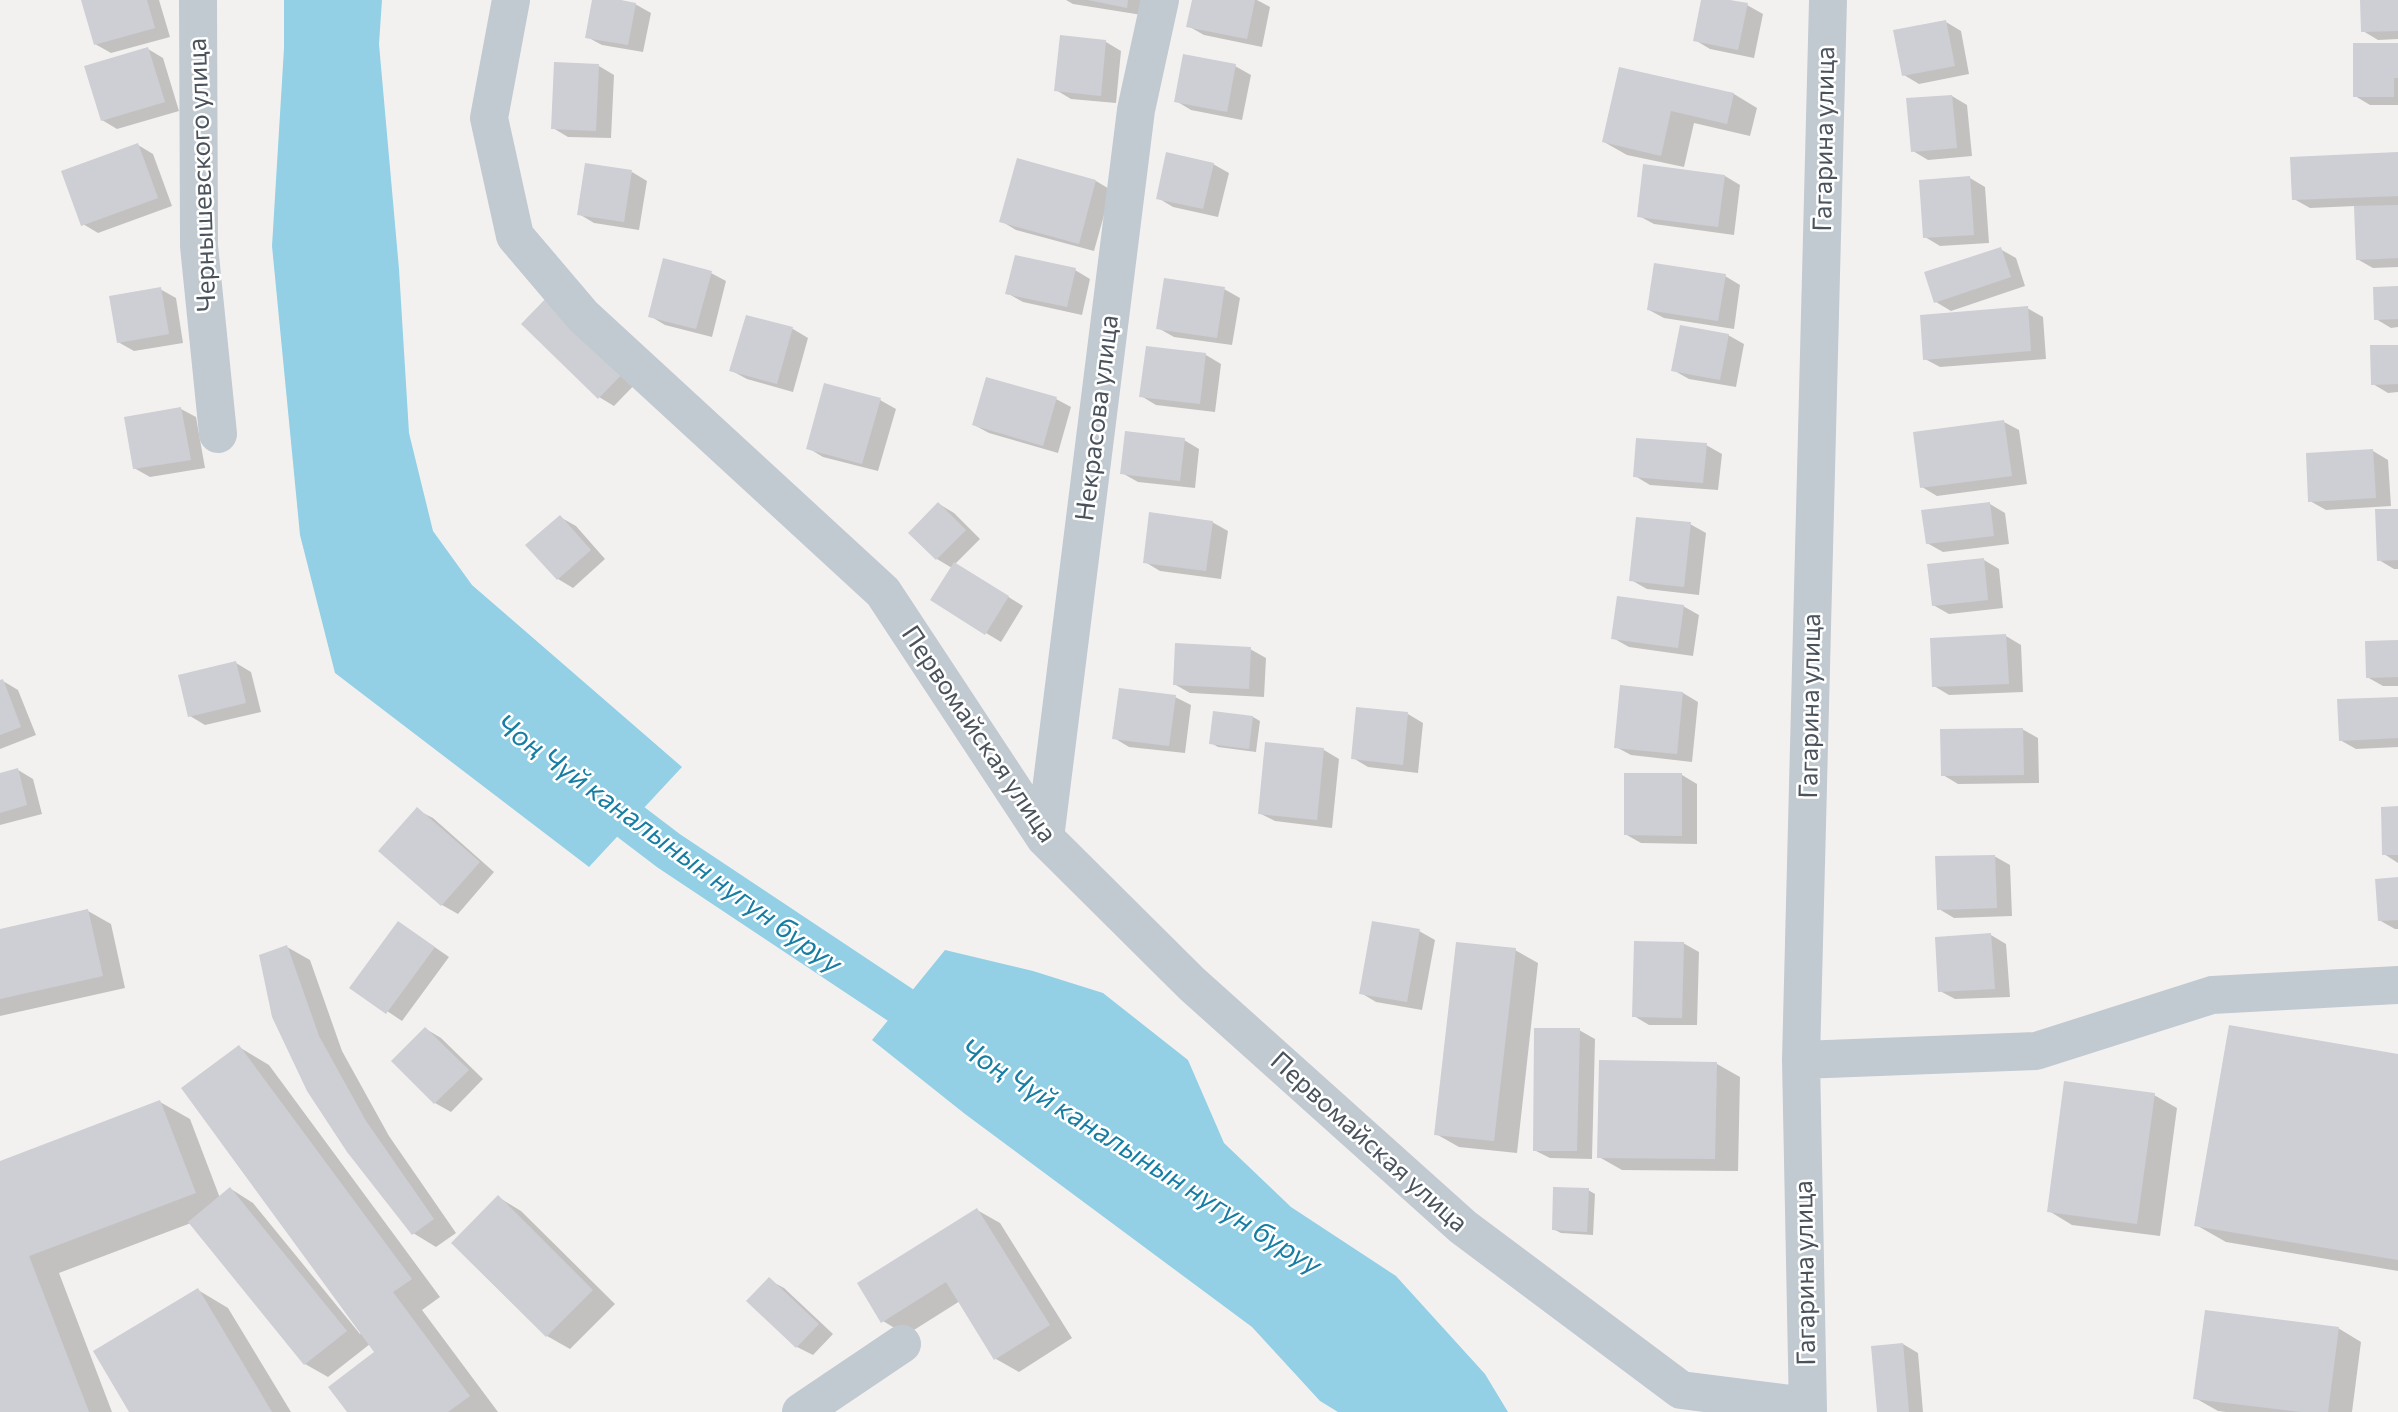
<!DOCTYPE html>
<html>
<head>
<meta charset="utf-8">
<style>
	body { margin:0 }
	canvas { display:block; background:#f3f1f0 }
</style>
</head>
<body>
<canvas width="2398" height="1412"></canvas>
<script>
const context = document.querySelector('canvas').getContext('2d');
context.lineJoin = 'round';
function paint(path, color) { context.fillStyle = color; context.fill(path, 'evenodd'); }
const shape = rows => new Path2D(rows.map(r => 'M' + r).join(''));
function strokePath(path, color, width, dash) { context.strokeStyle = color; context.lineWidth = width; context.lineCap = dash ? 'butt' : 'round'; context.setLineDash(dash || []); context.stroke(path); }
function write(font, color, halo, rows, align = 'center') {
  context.font = font + ' Commissioner,sans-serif'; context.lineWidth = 5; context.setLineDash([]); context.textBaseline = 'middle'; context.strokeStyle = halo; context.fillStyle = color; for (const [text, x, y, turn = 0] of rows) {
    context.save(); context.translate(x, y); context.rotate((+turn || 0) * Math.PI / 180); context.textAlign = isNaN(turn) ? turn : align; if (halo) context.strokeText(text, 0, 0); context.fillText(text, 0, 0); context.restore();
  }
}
paint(shape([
	[284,0,382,0,379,44,399,269,409,433,433,531,472,585,682,767,589,867,335,673,300,535,272,246,284,48],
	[945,950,1033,971,1103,993,1188,1060,1224,1143,1291,1207,1396,1276,1485,1374,1508,1412,1338,1412,1320,1401,1252,1327,965,1114,872,1040]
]), '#93d0e6');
paint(shape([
	[83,0,159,0,170,37,111,53,95,44],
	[593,0,611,0,635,4,651,13,643,52,602,45,587,37],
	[1066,0,1144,0,1142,15,1073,4],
	[1194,0,1257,0,1270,7,1262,47,1204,35,1188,26],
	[1703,0,1721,0,1747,5,1763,14,1754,58,1710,49,1695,40],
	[2362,0,2398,0,2398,39,2378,40,2363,31],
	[1946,22,1961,31,1969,74,1919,84,1904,75],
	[1062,37,1106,42,1121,51,1116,103,1071,99,1056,90],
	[2398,45,2398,105,2370,105,2355,96],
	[148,49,163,58,179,111,117,129,102,120],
	[599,66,614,75,611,138,568,137,553,128],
	[1235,66,1251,75,1242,120,1191,110,1176,101],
	[1620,69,1734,94,1757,108,1750,136,1694,123,1684,167,1627,155,1604,142],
	[1952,96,1967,105,1972,156,1928,160,1913,151],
	[138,145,153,154,172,206,98,233,83,224],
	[2398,154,2398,267,2373,268,2357,259,2356,206,2310,208,2294,199],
	[1213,164,1229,173,1218,217,1173,207,1158,198],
	[632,172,647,181,639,230,594,223,579,214],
	[1725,176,1740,185,1734,235,1654,224,1639,216],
	[1970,178,1985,187,1989,243,1940,246,1925,237],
	[1096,181,1111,190,1094,251,1016,230,1001,221],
	[2000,249,2016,258,2025,286,1951,311,1936,302],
	[1075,270,1090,279,1082,315,1023,302,1007,293],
	[711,273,726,281,712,337,665,325,650,316],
	[1725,276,1740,285,1734,329,1664,318,1649,310],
	[2398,288,2398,327,2391,328,2376,319],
	[160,289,176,298,183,343,134,351,118,342],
	[1224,289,1240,298,1232,345,1174,337,1158,328],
	[2027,308,2043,317,2046,359,1940,367,1925,359],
	[747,317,793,329,808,338,793,392,747,379,732,371],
	[523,324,642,377,614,406,599,397],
	[1728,335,1744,344,1736,387,1689,379,1673,370],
	[2398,346,2398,392,2388,393,2373,384],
	[1147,347,1206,355,1221,364,1215,412,1156,405,1141,396],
	[1056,399,1071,407,1058,453,989,433,974,425],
	[880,400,896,409,878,471,823,457,808,448],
	[181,409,196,417,205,468,150,477,134,468],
	[2004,422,2019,430,2027,484,1937,496,1922,487],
	[1184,440,1199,449,1195,488,1138,482,1122,473],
	[1706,445,1722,454,1718,490,1650,485,1635,476],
	[2373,451,2388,460,2391,506,2326,510,2310,501],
	[939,504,954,513,980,539,955,564,1023,606,1001,642,986,633,952,568,937,559],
	[1990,504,2005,513,2009,544,1943,552,1927,543],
	[2398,510,2398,569,2394,569,2379,560],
	[560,517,576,526,605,559,573,588,558,579],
	[1212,522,1228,531,1221,579,1160,571,1145,562],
	[1690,524,1706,533,1699,595,1647,589,1631,580],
	[1984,560,1999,569,2003,608,1949,614,1933,605],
	[1683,606,1699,615,1693,656,1629,647,1613,638],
	[2006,636,2021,645,2023,692,1949,695,1934,686],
	[2398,641,2398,686,2383,686,2367,677],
	[1250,649,1266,658,1264,697,1190,693,1174,684],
	[236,663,251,672,261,712,205,725,190,716],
	[3,681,18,690,36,735,0,749,0,682],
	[1683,693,1698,702,1692,762,1631,755,1616,747],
	[1175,697,1191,705,1185,753,1129,747,1114,738],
	[2398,698,2398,747,2356,749,2340,740],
	[1408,714,1423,723,1418,773,1368,767,1353,758],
	[1253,717,1260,721,1256,752,1218,747,1211,743],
	[2022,729,2038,738,2039,783,1958,784,1943,775],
	[1267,744,1324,750,1339,759,1332,828,1275,821,1259,813],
	[18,770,33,779,42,814,0,825,0,774],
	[1682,775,1697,784,1697,844,1641,843,1625,834],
	[2398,808,2398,863,2384,854],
	[417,810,433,818,494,872,458,914,442,905,381,851],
	[1994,856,2010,865,2012,916,1954,918,1939,909],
	[2398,879,2398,929,2395,929,2379,920],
	[88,911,111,924,125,988,0,1016,0,931],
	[1419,931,1435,940,1422,1010,1376,1002,1361,993],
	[413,932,449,957,402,1021,351,987],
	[1991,935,2006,944,2010,997,1955,999,1940,991],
	[1683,943,1699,952,1697,1025,1649,1025,1634,1016],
	[287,947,310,960,342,1051,389,1136,456,1233,436,1247,413,1233,348,1151],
	[1515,950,1538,963,1517,1153,1459,1147,1436,1134],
	[426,1029,441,1038,483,1079,451,1112,435,1103,393,1061],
	[1579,1030,1595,1039,1592,1159,1550,1158,1534,1150],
	[239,1047,269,1065,440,1297,422,1310,498,1412,349,1412,377,1352,370,1344,328,1377,305,1364,191,1223,59,1273,112,1412,0,1412,0,1163,160,1102,190,1119,220,1198,231,1189,253,1203,360,1334,362,1332],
	[2398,1056,2398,1271,2226,1242,2196,1225],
	[1717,1064,1740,1077,1738,1171,1622,1170,1599,1157],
	[2154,1095,2177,1108,2160,1236,2072,1225,2049,1211],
	[1588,1190,1595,1194,1593,1235,1561,1233,1553,1229],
	[498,1197,521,1211,615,1304,570,1349,547,1336,454,1243],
	[977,1210,1000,1223,1072,1338,1019,1372,996,1359,960,1301,906,1335,883,1321],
	[769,1280,784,1288,833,1334,813,1355,797,1347,749,1301],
	[198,1290,228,1308,291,1412,131,1412],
	[2338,1328,2361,1342,2352,1412,2226,1412,2218,1411,2195,1398],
	[1903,1344,1918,1353,1923,1412,1879,1412]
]), '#0003');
strokePath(shape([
	[586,788,669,851,947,1036]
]), '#93d0e6', 40);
paint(shape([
	[81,0,147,0,155,28,94,45],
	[592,0,621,0,636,3,628,45,585,38],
	[1088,0,1128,0,1127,8],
	[1192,0,1255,0,1247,39,1186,27],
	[1701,0,1730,0,1748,3,1738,50,1693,41],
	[2360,0,2398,0,2398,31,2361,32],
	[1946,20,1955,66,1902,76,1893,30],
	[1060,35,1106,40,1101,96,1054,91],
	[2353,43,2398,43,2398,78,2394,78,2394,97,2353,97],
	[148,47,165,102,101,121,84,66],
	[1183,54,1236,64,1227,112,1174,102],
	[554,62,599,64,596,131,551,129],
	[1619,67,1734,93,1727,124,1671,111,1661,156,1602,142],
	[1952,95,1957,148,1911,152,1906,98],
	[138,143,158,198,81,226,61,171],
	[1166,152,1214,163,1203,209,1156,199],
	[2398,152,2398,196,2292,200,2290,157],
	[1017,158,1096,180,1079,244,999,222],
	[585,163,632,170,624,222,577,215],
	[1643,164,1725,175,1718,227,1637,217],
	[1970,176,1974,235,1923,238,1919,180],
	[2398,205,2398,258,2356,260,2354,206],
	[2001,247,2011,277,1934,303,1924,272],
	[1015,255,1076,268,1067,307,1005,294],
	[663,258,712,271,696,329,648,317],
	[1654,263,1726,274,1718,321,1647,310],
	[1164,278,1225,287,1217,338,1156,329],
	[2398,286,2398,319,2374,320,2373,287],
	[161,287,169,334,117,343,109,296],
	[551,293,628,368,598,399,521,324],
	[2028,306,2031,351,1923,360,1920,315],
	[746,315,793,327,777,384,729,371],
	[1680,325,1729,334,1720,380,1671,371],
	[2370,345,2398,345,2398,384,2371,385],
	[1146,346,1206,353,1200,404,1139,397],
	[986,377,1057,397,1043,446,972,425],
	[824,383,881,398,862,464,806,449],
	[181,407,191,460,133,469,124,417],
	[2004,420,2012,476,1920,488,1913,432],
	[1125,431,1185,438,1180,481,1120,474],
	[1636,438,1707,443,1703,483,1633,477],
	[2373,449,2376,498,2308,502,2306,453],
	[938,502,966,530,936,560,908,533],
	[1990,502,1994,536,1926,544,1921,510],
	[2375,509,2398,509,2398,560,2377,561],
	[1149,512,1213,521,1206,571,1143,563],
	[560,515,591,550,557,580,525,545],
	[1636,517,1691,522,1684,587,1629,581],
	[1984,558,1988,600,1932,606,1927,564],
	[954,562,1009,596,985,635,930,600],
	[1617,596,1684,605,1678,648,1611,639],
	[2006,634,2009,684,1932,687,1930,638],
	[2398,640,2398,677,2366,678,2365,641],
	[1175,643,1251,647,1249,689,1173,685],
	[236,661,246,703,188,717,178,675],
	[3,679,21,727,0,735,0,680],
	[1620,685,1683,692,1677,754,1614,748],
	[1119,688,1176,695,1169,746,1112,739],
	[2398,697,2398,738,2339,741,2337,699],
	[1356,707,1408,712,1403,765,1351,759],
	[1213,711,1253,716,1249,749,1209,744],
	[2023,728,2024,775,1941,776,1940,729],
	[1265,742,1324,748,1317,820,1258,814],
	[18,768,27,805,0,813,0,773],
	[1624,773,1682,773,1682,836,1624,835],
	[2398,806,2398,855,2382,855,2381,807],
	[417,807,480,862,441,906,378,851],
	[1995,855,1997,908,1937,910,1935,856],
	[2398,877,2398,920,2378,921,2375,879],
	[88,909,103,976,0,999,0,929],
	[398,921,435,947,386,1014,349,988],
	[1372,921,1420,929,1407,1002,1359,994],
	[1991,933,1995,989,1938,992,1935,937],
	[1634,941,1684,942,1682,1018,1632,1017],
	[1456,942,1516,948,1494,1141,1434,1135],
	[287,945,319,1036,366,1121,434,1219,412,1235,347,1152,307,1091,272,1017,259,955],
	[2229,1025,2398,1054,2398,1260,2194,1226],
	[425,1027,469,1070,434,1104,391,1061],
	[1534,1028,1580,1028,1577,1151,1533,1151],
	[239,1045,412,1279,393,1292,470,1396,448,1412,347,1412,328,1387,374,1352,181,1088],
	[1599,1060,1717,1062,1715,1159,1597,1158],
	[2064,1081,2155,1093,2137,1224,2047,1212],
	[160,1100,196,1193,29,1256,89,1412,0,1412,0,1161],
	[230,1187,347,1331,304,1365,188,1222],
	[1553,1187,1589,1188,1587,1232,1552,1230],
	[498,1195,593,1290,546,1337,451,1243],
	[977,1208,1050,1325,994,1360,946,1282,881,1323,857,1283],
	[769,1277,819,1324,796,1348,746,1301],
	[198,1288,272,1412,129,1412,93,1351],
	[2205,1310,2339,1327,2328,1412,2301,1412,2193,1399],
	[1903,1343,1909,1412,1877,1412,1871,1346]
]), '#cecfd4');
strokePath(shape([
	[198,0,199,246,218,434],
	[511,0,489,118,515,236,583,316,883,592,1045,838,1192,984,1463,1227,1681,1390,1807,1406],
	[1045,838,1136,110,1160,0],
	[1801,1060,2036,1051,2212,995,2398,985],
	[801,1412,902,1344],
	[1808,1412,1801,1060,1828,0]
]), '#c2cad1', 38);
write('26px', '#4a525c', '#fff', [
	["Гагарина улица",1824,139,-89],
	["Чернышевского улица",202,175,-92],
	["Некрасова улица",1097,418,-83],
	["Гагарина улица",1810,706,-89],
	["Первомайская улица",979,734,56],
	["Первомайская улица",1369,1142,42],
	["Гагарина улица",1805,1273,-91]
]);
write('italic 28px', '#177da2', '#fff', [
	["Чоң Чүй каналынын нугун буруу",669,844,36],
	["Чоң Чүй каналынын нугун буруу",1141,1157,32]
]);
</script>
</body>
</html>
